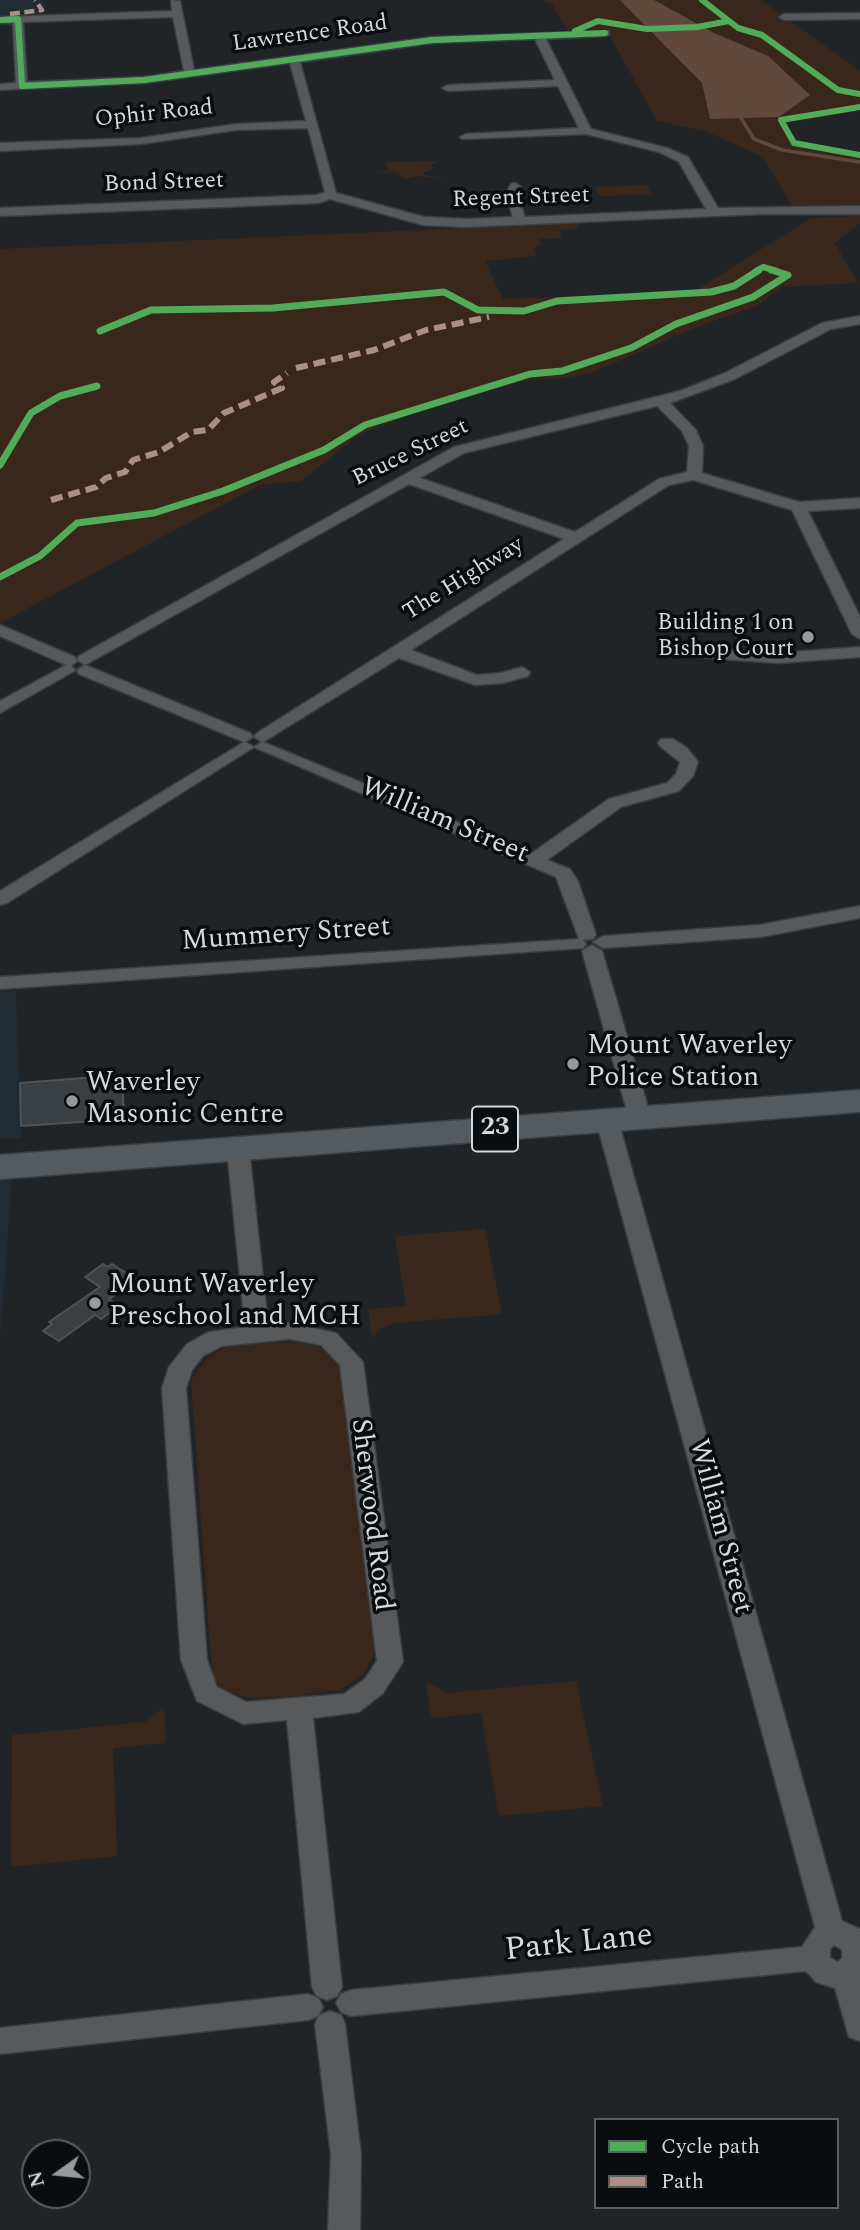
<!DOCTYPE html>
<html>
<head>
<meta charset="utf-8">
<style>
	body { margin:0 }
	#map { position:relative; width:860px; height:2230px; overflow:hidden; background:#212426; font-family:Spectral,serif }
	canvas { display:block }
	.legend { position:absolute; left:594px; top:2118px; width:245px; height:91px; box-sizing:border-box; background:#0a0d0f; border:2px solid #5b5f61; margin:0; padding:9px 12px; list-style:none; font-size:21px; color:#d5d9dc }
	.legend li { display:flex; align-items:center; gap:14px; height:35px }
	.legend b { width:35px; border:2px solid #5b5f61 }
	.north { position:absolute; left:21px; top:2139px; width:70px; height:70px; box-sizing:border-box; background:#0a0d0f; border:2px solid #5b5f61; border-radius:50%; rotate:255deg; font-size:19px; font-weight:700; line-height:28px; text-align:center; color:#d5d9dc }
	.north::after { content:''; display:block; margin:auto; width:24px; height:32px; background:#969a9c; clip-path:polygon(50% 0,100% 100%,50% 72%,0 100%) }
</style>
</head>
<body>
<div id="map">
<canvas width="860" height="2230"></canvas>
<ul class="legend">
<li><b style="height:9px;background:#51ab58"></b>Cycle path</li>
<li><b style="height:9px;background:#ac8f84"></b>Path</li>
</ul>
<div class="north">N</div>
</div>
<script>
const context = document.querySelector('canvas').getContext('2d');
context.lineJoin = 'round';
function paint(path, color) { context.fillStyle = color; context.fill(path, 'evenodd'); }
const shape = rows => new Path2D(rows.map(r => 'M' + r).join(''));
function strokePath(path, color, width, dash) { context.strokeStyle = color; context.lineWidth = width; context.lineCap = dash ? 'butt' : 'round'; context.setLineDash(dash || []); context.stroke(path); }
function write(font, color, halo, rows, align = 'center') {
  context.font = font + ' Spectral,serif'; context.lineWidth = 7; context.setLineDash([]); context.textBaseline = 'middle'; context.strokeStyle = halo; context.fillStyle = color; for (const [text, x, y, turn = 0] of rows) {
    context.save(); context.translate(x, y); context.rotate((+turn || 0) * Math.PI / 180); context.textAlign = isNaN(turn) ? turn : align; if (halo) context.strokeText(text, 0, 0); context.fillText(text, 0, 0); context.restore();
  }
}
paint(shape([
	[0,0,44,0,45,13,0,16],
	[16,991,21,1138,0,1139,0,992],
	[12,1179,0,1340,0,1180]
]), '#212b33');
paint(shape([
	[541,0,761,0,860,71,860,111,787,123,796,142,860,153,860,204,792,206,763,157,705,131,657,121,606,29,567,30,552,4],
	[441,161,431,165,434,168,423,174,448,180,417,176,405,179,395,172,371,174,389,170,385,162],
	[647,185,651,194,599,196,595,187],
	[860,216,860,223,835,243,858,283,781,287,759,305,697,327,593,372,567,378,532,379,435,405,358,435,301,481,260,485,0,623,0,249,578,223,580,228,560,230,562,238,539,239,541,246,534,247,537,256,485,261,503,299,695,291,811,218],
	[485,1229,502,1314,395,1323,380,1329,372,1338,368,1309,406,1306,395,1236],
	[294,1342,317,1346,339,1363,375,1652,363,1675,339,1690,298,1696,250,1698,223,1690,212,1674,191,1380,206,1360,223,1348,253,1343],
	[576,1681,603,1806,499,1816,481,1713,431,1718,426,1682,447,1693],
	[164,1707,166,1743,113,1748,117,1856,11,1867,12,1735,145,1722]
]), '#39271b');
paint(shape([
	[620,0,654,0,714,33,768,56,810,95,779,117,710,119,702,83]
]), '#60493a');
strokePath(shape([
	[742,110,741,118,754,139,782,150,860,162]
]), '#60493a', 3.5);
const building = shape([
	[122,1075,124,1119,21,1126,20,1083,122,1075],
	[103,1264,108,1267,112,1264,137,1280,109,1299,119,1306,101,1319,95,1315,59,1341,43,1331,52,1324,49,1322,100,1287,85,1277,103,1264]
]);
paint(building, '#3a3f44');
strokePath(building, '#505355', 2);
const street = shape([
	[171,0,180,1,194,70,432,37,609,31,609,35,605,36,546,39,591,129,667,148,688,157,718,208,860,206,860,214,762,214,466,227,423,225,330,199,319,203,0,216,0,208,317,195,325,192,308,128,236,130,141,144,0,151,0,143,141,138,236,124,306,121,290,63,144,83,0,90,0,84,16,83,13,23,0,23,0,17,172,11,171,0],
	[173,17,184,71,144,77,27,82,23,22,173,17],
	[535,39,555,80,448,85,442,88,448,91,558,86,579,128,466,134,460,137,462,139,586,134,659,152,679,162,706,209,525,217,517,195,521,187,515,183,511,184,505,195,513,217,466,219,424,217,336,193,300,62,432,43,535,39],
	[860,13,860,19,784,20,779,17,784,14,860,13],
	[860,316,860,324,831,329,735,379,670,403,696,430,703,446,702,473,799,502,860,498,860,508,808,511,860,617,860,639,852,634,792,510,693,480,669,485,411,650,477,675,501,673,522,667,530,672,528,676,503,683,475,685,399,658,263,742,532,853,609,799,667,783,676,774,680,762,661,747,658,743,661,739,673,739,687,748,698,762,693,776,679,791,621,807,547,860,570,869,578,881,596,935,593,939,583,940,586,944,583,948,0,989,0,977,579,939,556,877,254,747,7,903,0,905,0,891,244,742,79,674,77,670,85,665,77,660,79,656,454,447,680,391,725,373,822,323,860,316],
	[657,406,682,431,689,446,687,472,659,479,575,532,420,478,464,453,657,406],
	[409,484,564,539,257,733,254,737,262,742,254,747,245,742,253,737,250,733,85,665,409,484],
	[0,625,75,657,77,661,71,666,76,670,0,713,0,701,66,665,0,636,0,625],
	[688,647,778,653,860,647,860,657,778,663,682,656,682,648,688,647],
	[860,906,860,918,760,937,603,948,593,942,603,936,760,925,860,906],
	[592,945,602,951,651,1118,647,1123,633,1123,629,1118,582,951,592,945],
	[607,1113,618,1120,842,1921,860,1929,860,2041,849,2037,835,1988,816,1982,806,1971,351,2016,341,2012,336,2003,341,1994,351,1990,802,1947,815,1927,596,1120,607,1113],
	[834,1945,842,1950,842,1958,838,1962,830,1958,830,1949,834,1945],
	[238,1142,249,1149,268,1325,290,1323,336,1333,363,1362,403,1662,383,1693,359,1712,313,1718,342,1987,337,1996,327,2000,317,1996,312,1987,287,1720,243,1724,197,1701,181,1660,162,1388,169,1367,187,1344,209,1332,245,1327,227,1149,238,1142],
	[290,1339,321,1345,340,1365,377,1661,365,1679,344,1694,246,1702,217,1687,207,1660,186,1388,192,1370,203,1356,222,1346,290,1339],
	[308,1994,318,1998,323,2007,318,2016,308,2020,0,2054,0,2028,308,1994],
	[330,2011,341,2015,345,2024,361,2155,360,2230,328,2230,331,2155,315,2024,319,2015,330,2011]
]);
const primary = shape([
	[860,1090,860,1112,0,1179,0,1155,860,1090]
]);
strokePath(street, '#3b3e40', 3);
strokePath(primary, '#3b3e40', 3);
paint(street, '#57595b');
paint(primary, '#545b60');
strokePath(shape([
	[10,14,42,10,35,0]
]), '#ac8f84', 4.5, [10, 4.5]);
strokePath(shape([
	[296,368,374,350,426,330,489,317],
	[51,500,96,487,106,478,125,472,133,460,159,452,192,432,208,430,224,413,282,388,274,382,287,373]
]), '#ac8f84', 6, [12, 6]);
strokePath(shape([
	[702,0,738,28,762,35,838,90,860,94],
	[0,20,18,19,22,86,144,80,432,40,605,33],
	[575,31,598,21,647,29,697,27,729,21],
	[860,107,781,120,794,143,860,155],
	[756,271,763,267,777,271]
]), '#51ab58', 6);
strokePath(shape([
	[100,331,151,310,273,308,444,292,478,310,524,311,557,301,711,292,734,286,759,270],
	[0,465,31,413,60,396,97,386],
	[0,577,40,556,77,523,154,513,223,491,324,450,365,425,530,374,562,371,631,348,676,324,753,297,788,275,771,270]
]), '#51ab58', 7);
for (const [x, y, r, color] of [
	[808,637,7,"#969a9c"],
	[573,1064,7,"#969a9c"],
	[72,1101,7,"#969a9c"],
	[95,1303,7,"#969a9c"]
]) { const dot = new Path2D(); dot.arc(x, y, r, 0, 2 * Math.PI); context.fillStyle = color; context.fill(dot); strokePath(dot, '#0a0d0f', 2.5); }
write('23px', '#d5d9dc', '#0a0d0f', [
	["Lawrence Road",310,35,-8],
	["Ophir Road",154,115,-6],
	["Bond Street",164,184,-2],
	["Regent Street",521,199,-2],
	["Bruce Street",411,454,-26],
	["The Highway",464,580,-32]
]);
write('23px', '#d5d9dc', '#0a0d0f', [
	["Building 1 on",794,624],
	["Bishop Court",794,650]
], 'right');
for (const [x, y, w] of [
	[495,1129,46]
]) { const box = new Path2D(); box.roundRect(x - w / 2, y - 22.5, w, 45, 5); context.fillStyle = '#0a0d0f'; context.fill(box); strokePath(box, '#d5d9dc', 2); }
write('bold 26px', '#d5d9dc', null, [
	["23",495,1129]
]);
write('28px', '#d5d9dc', '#0a0d0f', [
	["William Street",444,822,23],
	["Mummery Street",286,936,-4],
	["Sherwood Road",370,1515,83],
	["William Street",719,1527,75]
]);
write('28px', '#d5d9dc', '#0a0d0f', [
	["Mount Waverley",587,1048],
	["Police Station",587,1080],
	["Waverley",86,1085],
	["Masonic Centre",86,1117],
	["Mount Waverley",109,1287],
	["Preschool and MCH",109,1319]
], 'left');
write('33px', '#d5d9dc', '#0a0d0f', [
	["Park Lane",579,1945,-6]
]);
</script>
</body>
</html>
